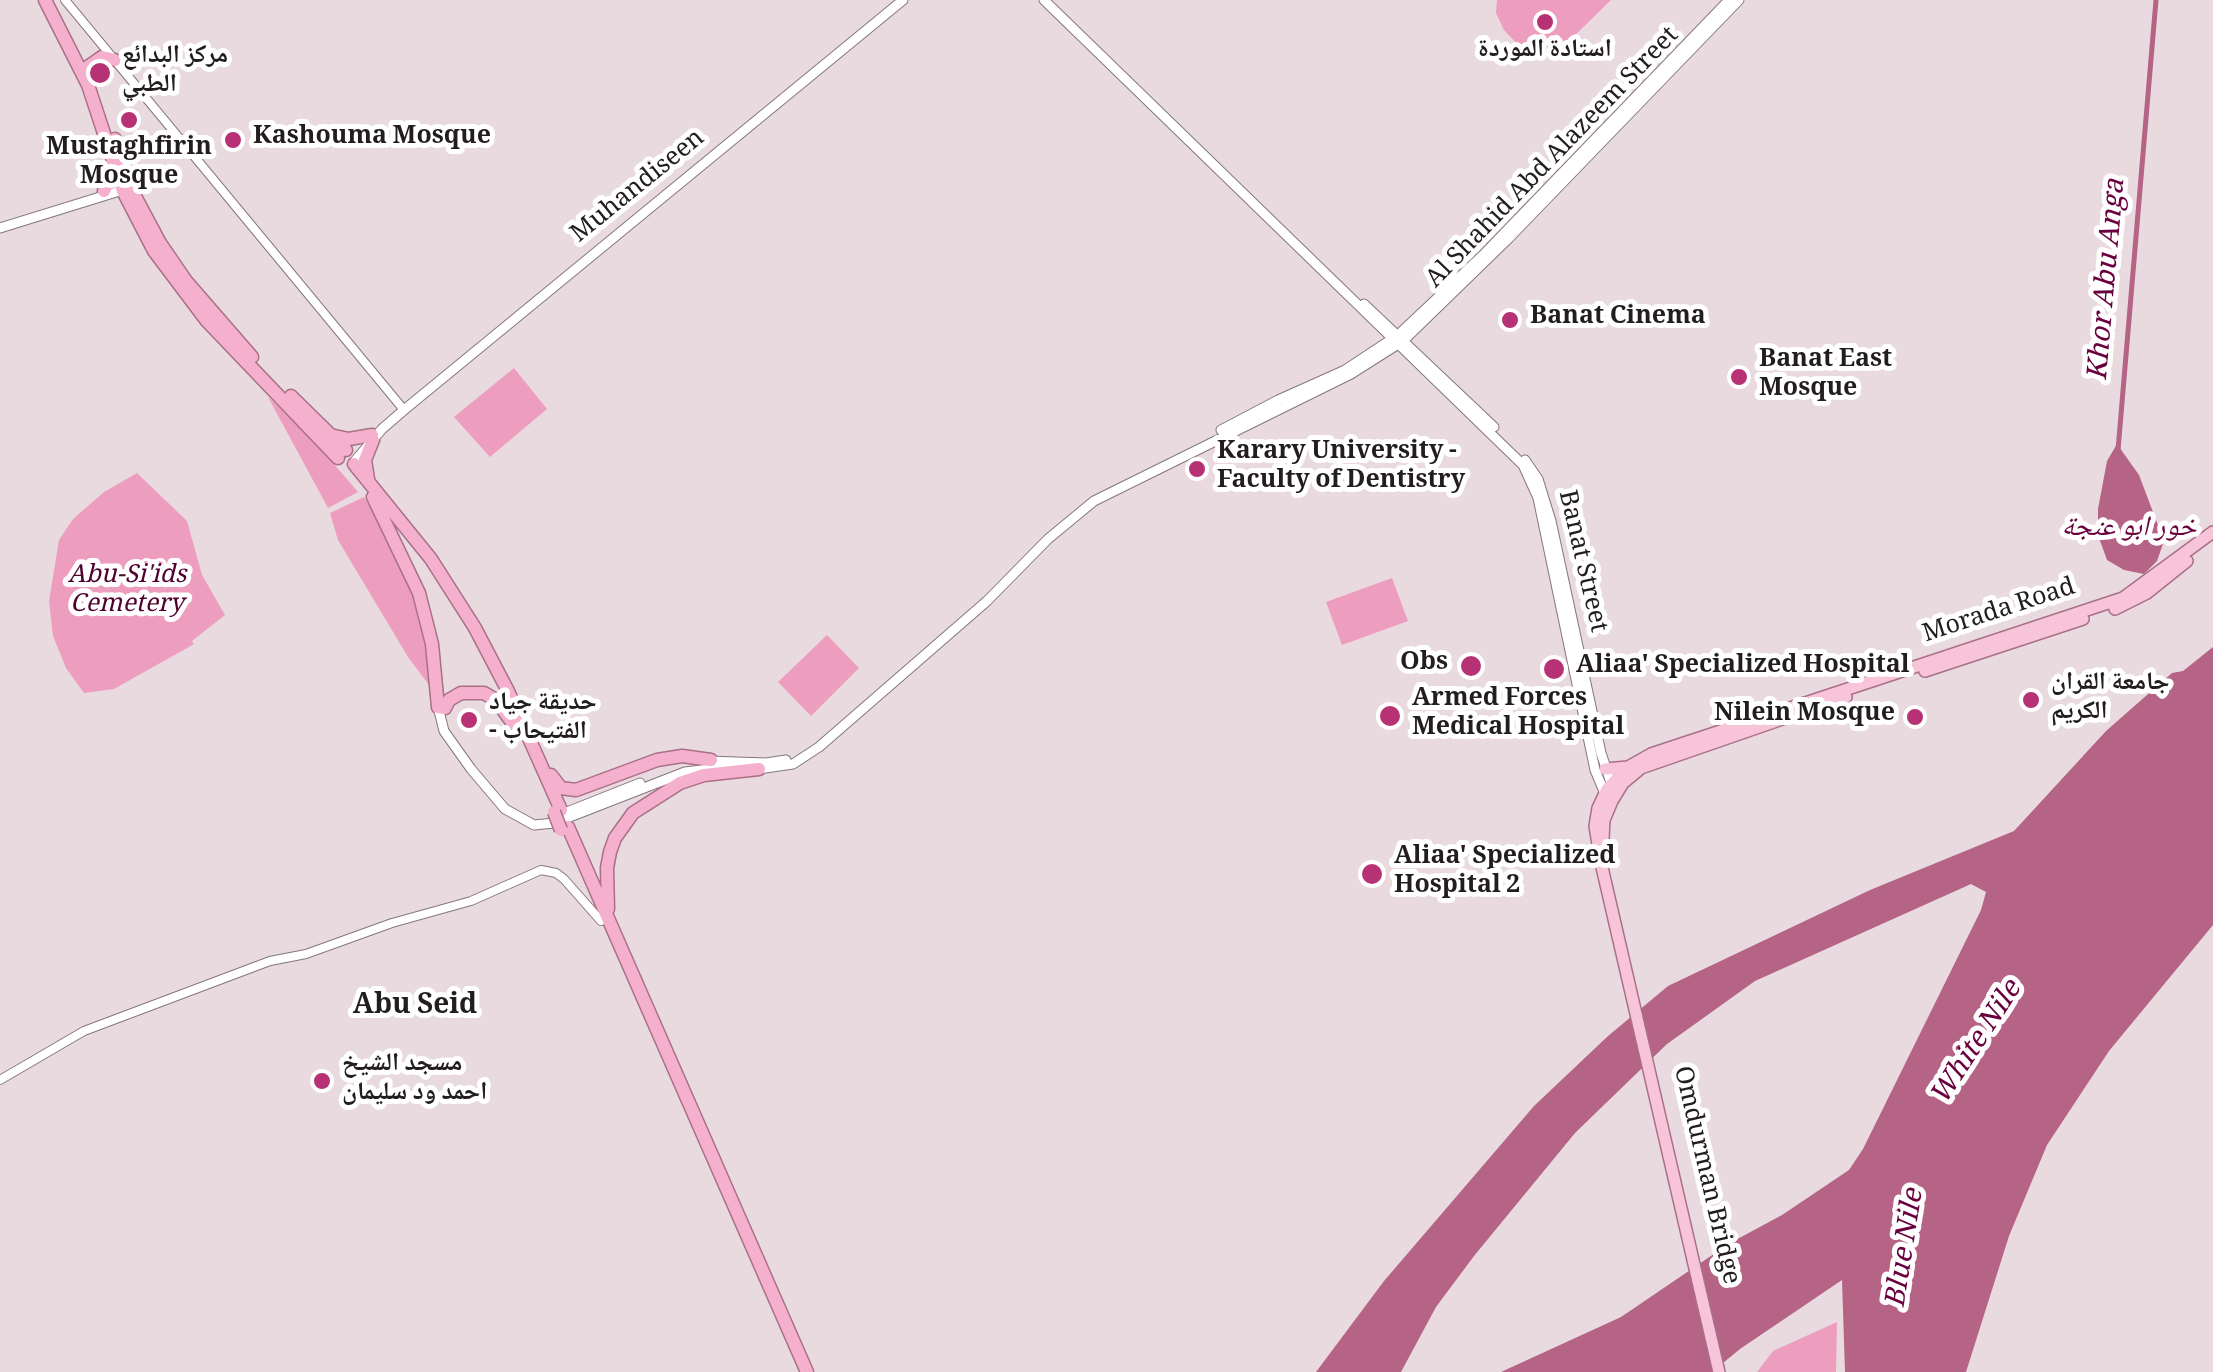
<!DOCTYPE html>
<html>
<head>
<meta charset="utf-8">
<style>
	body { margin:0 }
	canvas { display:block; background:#e9dadf }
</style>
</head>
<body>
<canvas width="2213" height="1372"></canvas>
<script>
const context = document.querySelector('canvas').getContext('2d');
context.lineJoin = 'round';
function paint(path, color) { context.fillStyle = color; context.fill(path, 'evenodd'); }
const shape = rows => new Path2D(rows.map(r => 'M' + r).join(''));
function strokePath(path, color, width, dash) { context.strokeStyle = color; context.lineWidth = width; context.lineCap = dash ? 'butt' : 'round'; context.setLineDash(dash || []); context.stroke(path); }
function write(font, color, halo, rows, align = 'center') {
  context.font = font + ' Georgia,"Noto Naskh Arabic",serif'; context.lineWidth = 10; context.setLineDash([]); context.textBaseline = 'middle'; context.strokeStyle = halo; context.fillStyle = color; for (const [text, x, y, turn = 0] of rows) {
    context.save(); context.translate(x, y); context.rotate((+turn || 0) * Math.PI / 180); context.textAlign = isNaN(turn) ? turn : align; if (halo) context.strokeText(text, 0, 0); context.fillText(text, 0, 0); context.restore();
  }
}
paint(shape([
	[1497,0,1611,0,1564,46,1539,51,1520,47,1504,30,1496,13],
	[514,368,547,409,490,457,454,417],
	[268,397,308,434,358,492,328,508],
	[137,473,187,521,202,575,225,615,192,641,194,644,114,689,84,693,66,668,53,636,49,601,59,540,73,519,104,492],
	[364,497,411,579,428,658,429,685,408,657,338,540,330,513],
	[1392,578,1408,621,1342,645,1326,602],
	[827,635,859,668,811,716,778,682],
	[1837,1322,1836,1372,1757,1372,1773,1351]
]), '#ed9ebe');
paint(shape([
	[2117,444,2139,475,2164,541,2157,561,2144,574,2124,570,2107,560,2098,535,2098,509,2107,461],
	[2213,647,2213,925,2109,1051,2047,1145,2009,1236,1966,1372,1845,1372,1842,1280,1740,1349,1712,1372,1501,1372,1621,1317,1730,1243,1782,1215,1849,1170,1863,1149,1981,910,1986,892,1971,884,1755,981,1667,1044,1575,1133,1474,1256,1436,1307,1401,1372,1316,1372,1384,1281,1534,1106,1608,1036,1668,986,1870,890,2014,831,2106,731,2172,673,2183,671]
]), '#b56486');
strokePath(shape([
	[2118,450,2156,0]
]), '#b56486', 5);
const tertiary = shape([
	[65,0,404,410],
	[0,1080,84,1031,270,961,306,954,392,923,471,901,541,870,556,873,564,879,601,921]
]);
const secondary = shape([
	[1044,0,1523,465,1538,498,1595,770,1606,796],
	[0,228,126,189],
	[1364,304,1494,427],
	[1221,430,1278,400,1345,370,1398,335,1483,255,1729,0],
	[1525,460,1538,479,1551,521,1601,753,1612,786],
	[355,461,382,429,404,410,903,0],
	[438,707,444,731,471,769,505,809,534,825,554,823,685,772,727,767],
	[707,761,766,763,786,760],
	[758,769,793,764,819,747,987,601,1048,539,1094,501,1351,374,1403,341,1509,238,1739,0],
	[567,812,640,783]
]);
const primary = shape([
	[2115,609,2147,593,2187,561],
	[1925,671,2083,619],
	[1605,769,1628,767],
	[1603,839,1604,820,1612,801,1623,783,1641,768,1846,697],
	[1719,1372,1601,863,1595,826,1598,808,1607,789,1628,767,1651,754,2123,598,2213,532]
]);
const trunk = shape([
	[45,0,88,85,123,191,154,251,206,320,338,458],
	[82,71,102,57,115,60],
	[115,139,136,198,160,243,186,281,252,357],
	[104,191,115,168],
	[291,396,346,450],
	[330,435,349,439,372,435],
	[354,464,431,559,475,628,508,691,561,810],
	[368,479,365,460,373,440],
	[373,497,419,593,432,644,438,707,445,708,449,700,461,693,484,693,496,700,519,732],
	[551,775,561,788,576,790,657,760,682,756,711,760],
	[568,827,807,1372],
	[608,909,607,868,610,852,615,838,633,813,680,783,704,775,759,769]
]);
strokePath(tertiary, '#85777c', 10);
strokePath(secondary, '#85777c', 11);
strokePath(primary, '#a97087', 14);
strokePath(trunk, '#a97087', 15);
strokePath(tertiary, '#fff', 8);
strokePath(secondary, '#fff', 9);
strokePath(primary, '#f7c4d9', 11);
strokePath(trunk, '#f4b0cc', 12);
const trunkBridge = shape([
	[554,812,561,830]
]);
strokePath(trunkBridge, '#a97087', 15, []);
strokePath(trunkBridge, '#f4b0cc', 12);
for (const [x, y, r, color] of [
	[1545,22,10,"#b73175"],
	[100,73,12,"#b73175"],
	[129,120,10,"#b73175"],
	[233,140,10,"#b73175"],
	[1510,320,10,"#b73175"],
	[1739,377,10,"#b73175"],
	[1197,469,10,"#b73175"],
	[1471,666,12,"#b73175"],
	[1554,669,12,"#b73175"],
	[2031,700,10,"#b73175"],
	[1390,716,12,"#b73175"],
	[1915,717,10,"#b73175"],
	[469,720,10,"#b73175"],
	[1372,874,12,"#b73175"],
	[322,1081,10,"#b73175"]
]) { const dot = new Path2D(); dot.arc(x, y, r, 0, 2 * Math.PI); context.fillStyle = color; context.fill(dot); strokePath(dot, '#fff', 4); }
write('bold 25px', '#221d1f', '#fff', [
	["استادة الموردة",1545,53,"center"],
	["مركز البدائع",122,59],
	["الطبي",122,88],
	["Kashouma Mosque",253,140],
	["Mustaghfirin",129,151,"center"],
	["Mosque",129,180,"center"],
	["Banat Cinema",1530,320],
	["Banat East",1759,363],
	["Mosque",1759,392],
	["Karary University -",1217,455],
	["Faculty of Dentistry",1217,484],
	["Obs",1448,666,"right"],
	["Aliaa' Specialized Hospital",1576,669],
	["جامعة القران",2051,686],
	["الكريم",2051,715],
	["Armed Forces",1412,702],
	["Medical Hospital",1412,731],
	["حديقة جياد",489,706],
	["- الفتيحاب",489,735],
	["Nilein Mosque",1895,717,"right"],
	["Aliaa' Specialized",1394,860],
	["Hospital 2",1394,889],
	["مسجد الشيخ",342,1067],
	["احمد ود سليمان",342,1096]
], 'left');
write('25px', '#221d1f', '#fff', [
	["Al Shahid Abd Alazeem Street",1555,160,-46],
	["Muhandiseen",640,189,-39],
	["Banat Street",1579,562,77],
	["Morada Road",2000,614,-18],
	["Omdurman Bridge",1703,1176,77]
]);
write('italic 25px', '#4f022d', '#fff', [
	["Abu-Si'ids",127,579],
	["Cemetery",127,608]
]);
write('italic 28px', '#69003d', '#fff', [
	["Khor Abu Anga",2111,280,-85],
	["خور ابو عنجة",2129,531],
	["White Nile",1980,1045,-57],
	["Blue Nile",1909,1249,-81]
]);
write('bold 28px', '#221d1f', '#fff', [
	["Abu Seid",415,1009]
]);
</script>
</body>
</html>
